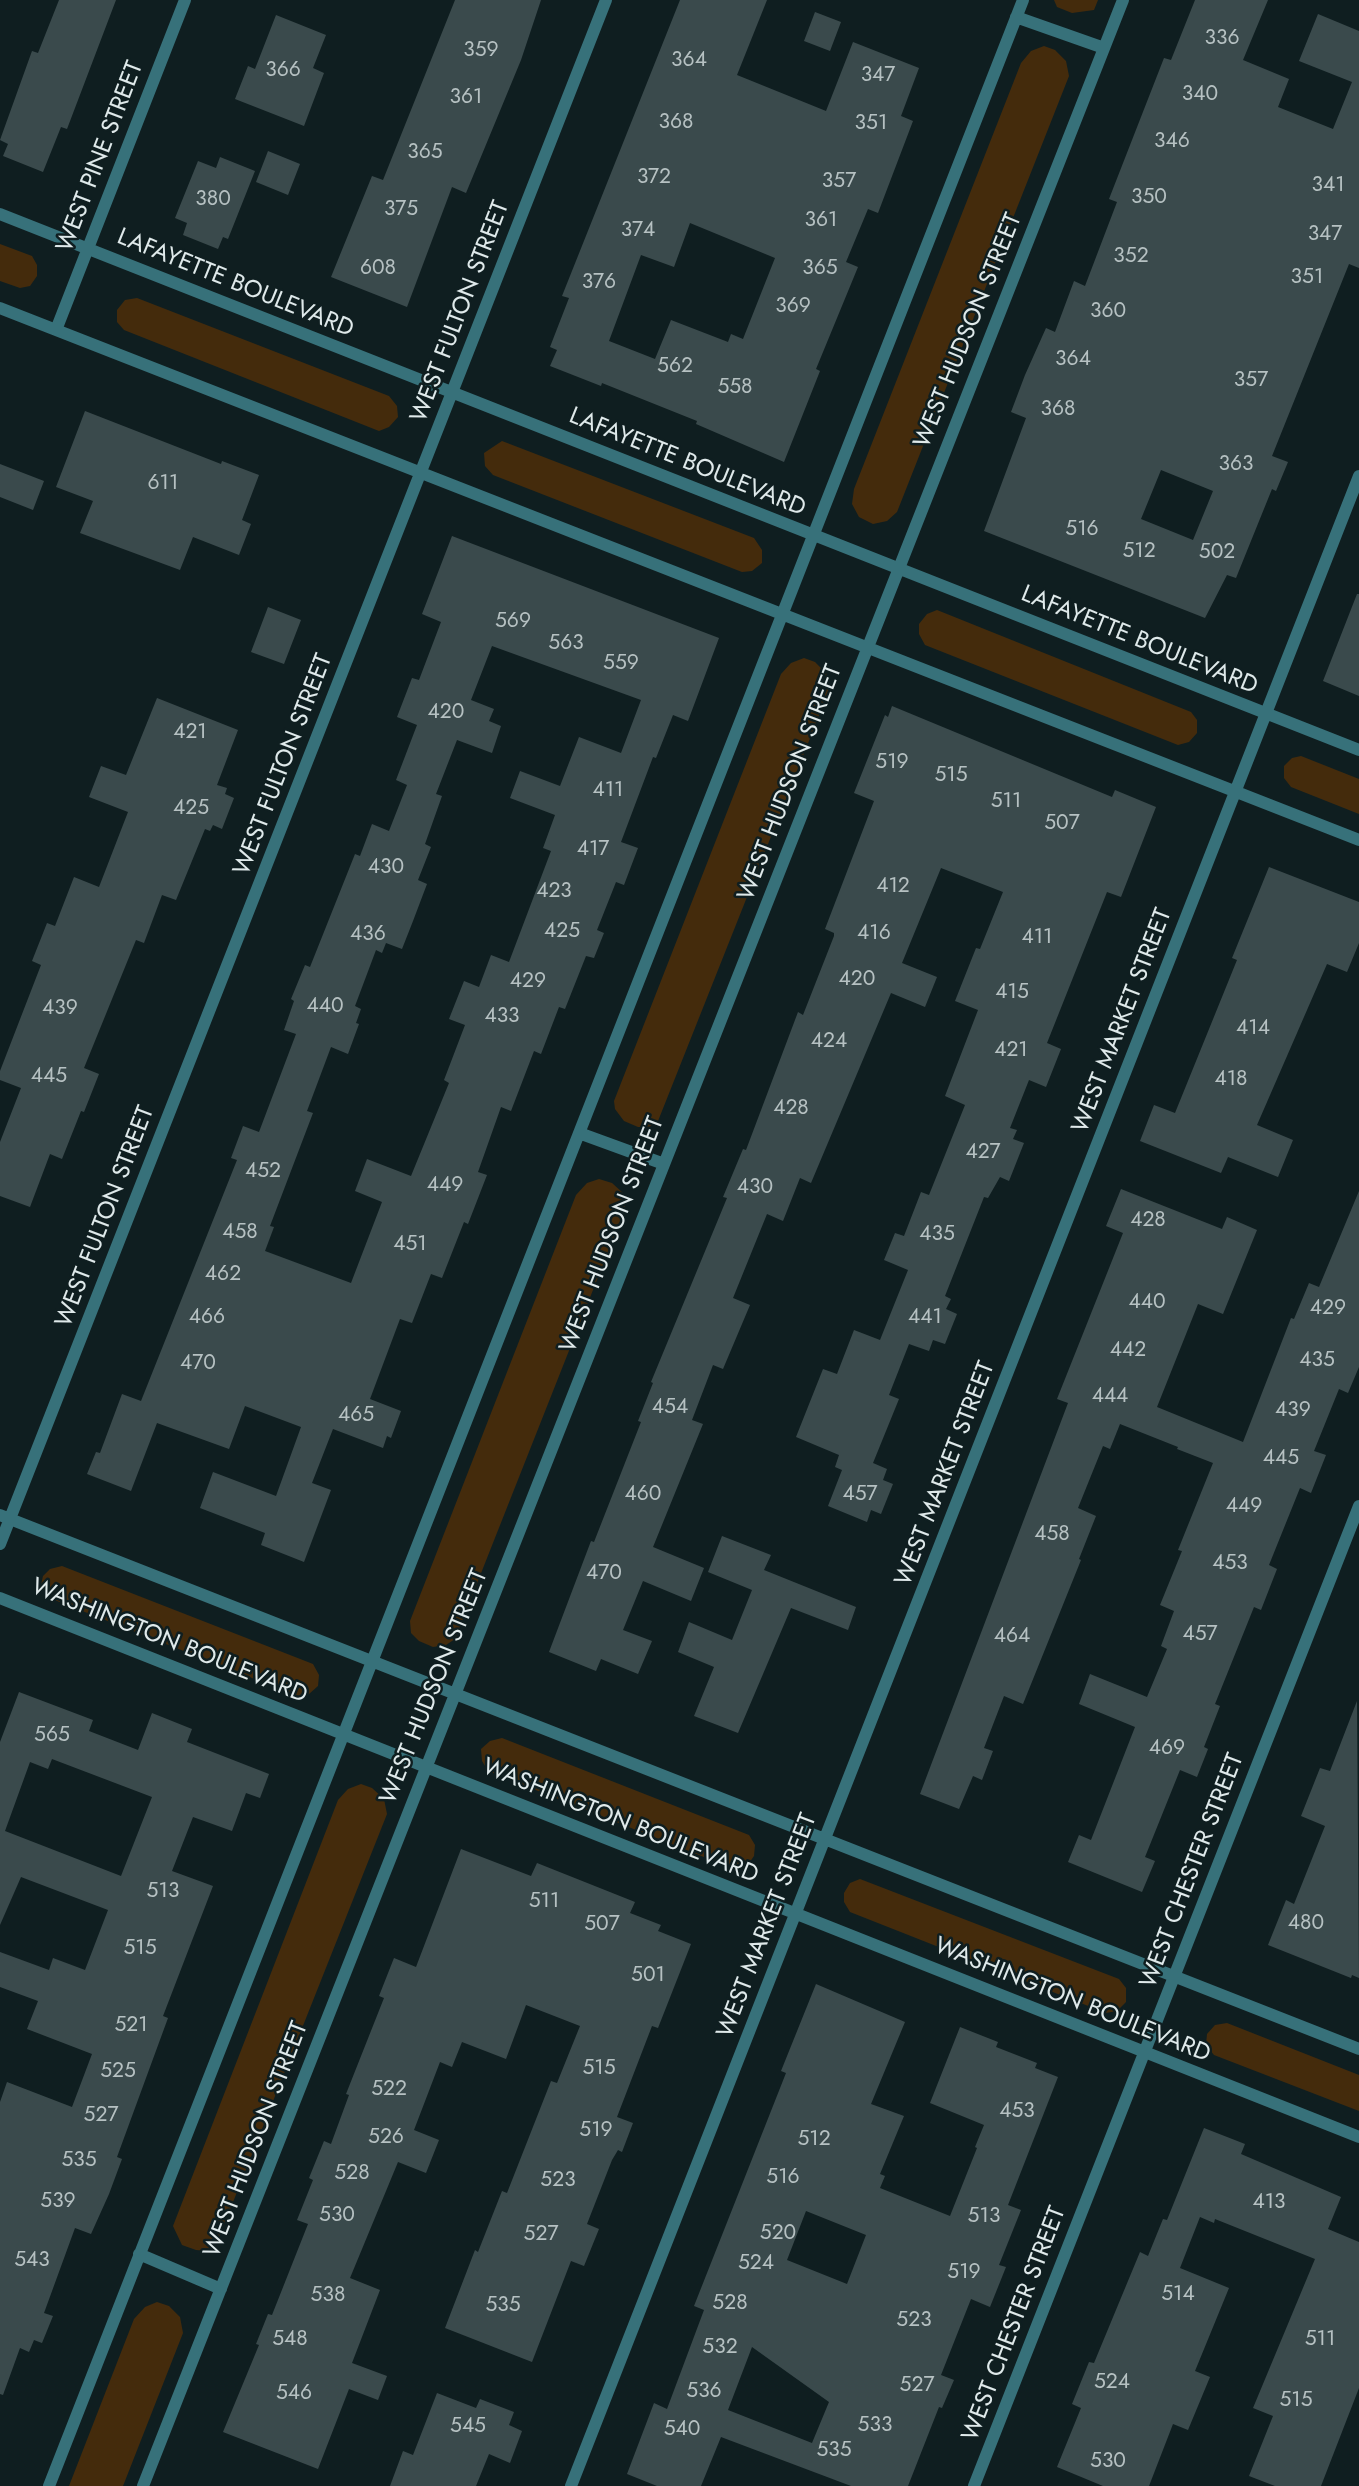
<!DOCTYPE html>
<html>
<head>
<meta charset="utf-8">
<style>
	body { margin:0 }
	canvas { display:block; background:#0f1e20 }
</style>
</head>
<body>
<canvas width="1359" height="2486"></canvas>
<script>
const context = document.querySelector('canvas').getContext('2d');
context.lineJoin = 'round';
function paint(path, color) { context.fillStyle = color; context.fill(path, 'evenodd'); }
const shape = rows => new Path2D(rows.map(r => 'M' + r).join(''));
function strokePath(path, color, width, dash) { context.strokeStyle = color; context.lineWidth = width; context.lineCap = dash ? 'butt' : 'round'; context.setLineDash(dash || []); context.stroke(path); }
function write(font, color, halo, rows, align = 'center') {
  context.font = font + ' Jost,sans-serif'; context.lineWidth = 5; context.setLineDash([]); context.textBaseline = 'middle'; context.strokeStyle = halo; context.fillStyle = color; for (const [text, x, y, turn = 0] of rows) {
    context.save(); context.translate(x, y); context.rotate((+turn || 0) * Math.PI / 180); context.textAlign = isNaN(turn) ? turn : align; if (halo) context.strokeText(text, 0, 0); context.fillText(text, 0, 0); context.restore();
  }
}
paint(shape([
	[1054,0,1098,0,1094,10,1072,13,1057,7],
	[1044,46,1055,50,1066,61,1069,76,897,512,887,521,873,524,859,517,852,504,854,489,1021,63,1031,51],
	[0,244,32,256,37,265,37,276,30,286,20,288,0,281],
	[137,298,389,396,397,406,398,417,389,427,379,431,124,330,117,322,117,310,125,300],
	[502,441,754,538,762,550,762,563,752,571,742,572,493,475,485,466,484,453],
	[937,610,1191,712,1197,720,1197,733,1189,742,1178,745,925,645,919,634,919,624,927,614],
	[804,658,815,662,826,673,830,688,658,1121,649,1127,638,1127,624,1121,615,1109,614,1101,781,674,791,663],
	[1301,756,1359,779,1359,814,1291,787,1284,778,1284,766,1292,758],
	[599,1179,612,1183,623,1193,625,1209,455,1639,446,1645,433,1647,419,1641,411,1633,410,1621,576,1195,587,1183],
	[62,1566,313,1664,319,1675,318,1686,309,1694,300,1697,47,1597,41,1585,43,1576,50,1569],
	[502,1738,749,1835,755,1845,754,1856,747,1866,734,1869,488,1771,482,1761,481,1749,490,1741],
	[361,1784,372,1788,384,1799,387,1814,216,2245,207,2251,196,2250,182,2245,173,2226,338,1800,348,1789],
	[860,1879,1119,1979,1126,1988,1126,2002,1117,2011,1106,2013,850,1912,844,1902,844,1893,850,1883],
	[1227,2023,1359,2075,1359,2111,1214,2055,1206,2045,1207,2034,1215,2025],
	[157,2302,169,2306,180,2317,183,2333,123,2486,69,2486,134,2319,145,2307]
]), '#442b0c');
paint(shape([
	[59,0,116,0,67,129,61,127,43,172,3,156,8,144,0,140,32,51,38,53],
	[455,0,541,0,521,60,466,193,452,187,407,307,331,277,372,176,383,180],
	[680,0,767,0,737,75,826,111,853,42,919,68,901,116,913,121,878,213,868,209,846,262,858,267,816,369,820,371,784,462,696,424,697,421,602,383,601,386,550,366,557,350,550,347,569,298,562,296],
	[690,223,775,258,743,339,731,334,728,342,671,320,655,359,609,341,641,255,674,267],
	[1195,0,1268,0,1243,60,1289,79,1278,107,1333,129,1352,82,1299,61,1318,14,1359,31,1359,268,1349,264,1272,456,1288,462,1276,491,1272,489,1236,578,1227,575,1205,618,984,531,1026,418,1011,412,1025,375,1046,328,1055,332,1074,281,1085,286,1117,202,1109,199,1164,58,1171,60],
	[1161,470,1213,491,1193,540,1141,519],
	[815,12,841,22,830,51,804,41],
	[276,15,326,35,313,68,324,73,304,126,235,99,248,66,255,69],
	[268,151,300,164,288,195,256,182],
	[220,157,255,171,228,239,223,237,218,249,183,235,187,223,175,218,198,161,216,168],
	[85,411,221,464,222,461,259,475,242,520,251,524,239,555,193,537,180,570,80,533,93,501,56,487],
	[0,464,44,481,33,510,0,497],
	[452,536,719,638,688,721,673,715,656,758,653,757,621,842,638,848,624,885,616,882,597,930,604,933,594,958,586,956,565,1009,559,1007,541,1054,534,1051,511,1111,501,1107,478,1172,487,1175,468,1224,464,1222,442,1278,431,1274,412,1323,400,1319,370,1399,401,1411,391,1438,387,1436,383,1448,333,1429,312,1483,331,1490,304,1562,261,1545,265,1533,200,1508,213,1472,276,1496,301,1427,245,1406,229,1449,157,1423,131,1491,87,1474,96,1452,100,1453,122,1394,141,1401,237,1160,231,1158,243,1126,259,1132,296,1034,284,1030,294,1001,291,999,305,965,310,967,355,854,360,856,372,824,389,831,407,785,396,780,417,725,397,717,412,678,419,680,441,622,422,614],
	[492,646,641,700,621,753,579,737,560,786,520,771,510,798,555,815,543,848,551,851,509,962,491,955,479,987,464,981,449,1019,465,1025,444,1080,449,1083,411,1176,367,1159,355,1191,382,1202,351,1283,265,1251,274,1227,270,1226,313,1113,307,1111,331,1047,348,1054,359,1024,356,1023,361,1009,355,1006,376,950,382,953,386,943,402,949,413,921,427,884,418,880,431,847,425,844,442,796,436,794,457,740,492,753,501,726,489,721,494,709,471,700],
	[1357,594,1359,594,1359,696,1323,681],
	[268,607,301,620,284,664,251,652],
	[157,698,238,730,217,785,227,788,225,794,234,798,222,829,213,825,210,831,205,829,176,900,162,895,144,943,136,940,84,1068,99,1074,84,1112,81,1111,62,1159,50,1154,30,1207,0,1196,0,1142,21,1088,0,1080,0,1071,41,965,32,961,47,923,55,926,74,877,99,887,128,812,89,797,101,766,126,775],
	[892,706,1112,797,1115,790,1156,807,1121,897,1107,892,1047,1043,1061,1049,1046,1087,1029,1080,1010,1128,1017,1130,1013,1139,1024,1143,1009,1181,1000,1177,988,1198,984,1197,945,1296,951,1299,946,1309,957,1314,945,1344,933,1340,929,1351,909,1344,889,1395,899,1399,873,1463,887,1469,883,1480,893,1484,881,1514,871,1510,867,1522,828,1506,842,1470,835,1467,839,1455,796,1437,823,1369,837,1374,854,1330,880,1340,908,1270,884,1260,895,1233,904,1236,921,1192,929,1195,965,1105,945,1096,978,1010,955,1001,976,948,980,949,1003,892,941,868,902,963,937,977,925,1007,891,993,811,1183,800,1178,783,1221,767,1214,733,1298,750,1305,723,1369,713,1365,692,1420,703,1424,653,1547,704,1568,691,1601,643,1581,623,1630,652,1641,638,1674,601,1659,596,1671,549,1652,591,1541,594,1542,641,1422,638,1421,653,1383,651,1382,727,1198,723,1197,743,1149,746,1150,798,1012,803,1015,834,936,834,933,825,929,874,801,854,793,885,715,888,717],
	[1269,867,1359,902,1359,943,1347,972,1327,964,1257,1125,1293,1140,1278,1177,1228,1157,1221,1173,1140,1141,1154,1105,1175,1113,1237,960,1232,958],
	[1121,1189,1222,1229,1227,1217,1257,1230,1223,1314,1198,1304,1157,1407,1243,1442,1291,1318,1294,1319,1309,1283,1319,1287,1359,1191,1359,1367,1348,1393,1339,1389,1314,1451,1326,1455,1311,1493,1300,1488,1269,1565,1277,1569,1261,1610,1254,1607,1215,1704,1220,1706,1204,1747,1208,1749,1197,1777,1180,1770,1145,1857,1155,1861,1142,1892,1068,1862,1079,1835,1091,1840,1135,1727,1079,1704,1090,1674,1147,1697,1167,1649,1161,1646,1174,1611,1160,1605,1182,1551,1178,1550,1213,1463,1177,1449,1178,1447,1120,1424,1110,1449,1103,1446,1078,1508,1096,1516,1079,1559,1081,1560,1023,1704,1004,1696,984,1748,993,1751,982,1780,973,1776,959,1809,920,1794,1068,1403,1057,1399,1123,1233,1106,1226],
	[722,1536,771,1555,764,1570,856,1607,848,1630,791,1608,738,1733,694,1716,714,1667,678,1652,689,1622,732,1640,752,1590,708,1572],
	[19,1692,93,1720,89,1731,138,1750,152,1713,192,1729,187,1742,269,1774,260,1798,246,1793,232,1831,193,1817,172,1871,213,1886,163,2016,168,2018,117,2157,122,2159,109,2194,91,2234,75,2228,44,2313,53,2316,42,2343,34,2340,29,2352,20,2348,3,2395,0,2394,0,2102,7,2082,72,2107,92,2054,27,2029,38,2001,0,1987,0,1952,49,1970,53,1958,85,1970,108,1910,21,1877,0,1925,0,1742],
	[52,1759,152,1797,121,1876,5,1831,30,1762,48,1769],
	[1357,1701,1359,1978,1352,1975,1351,1978,1268,1945,1286,1900,1294,1904,1325,1826,1301,1816,1320,1768,1330,1771],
	[461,1849,531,1876,537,1863,635,1902,630,1913,661,1925,658,1931,691,1944,658,2028,652,2026,617,2117,633,2123,622,2152,618,2150,612,2160,587,2224,599,2229,584,2266,571,2261,532,2362,445,2328,475,2250,478,2252,502,2191,507,2193,551,2081,557,2083,580,2026,526,2005,506,2059,462,2042,452,2067,440,2062,414,2130,439,2140,426,2173,398,2162,350,2278,380,2290,352,2363,387,2376,378,2400,349,2389,318,2469,223,2432,259,2345,256,2344,268,2314,272,2315,308,2224,297,2220,313,2180,309,2178,324,2141,331,2144,349,2095,346,2094,384,1998,379,1996,394,1958,416,1967],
	[816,1984,905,2022,871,2104,904,2116,880,2174,885,2176,880,2188,950,2216,977,2148,975,2147,984,2125,930,2103,960,2027,998,2042,996,2047,1037,2063,1035,2068,1058,2077,1008,2205,1021,2210,999,2265,1006,2267,990,2307,971,2299,941,2375,954,2380,942,2408,939,2407,908,2486,851,2486,721,2437,701,2486,657,2486,627,2474,654,2403,667,2409,704,2310,694,2306,786,2073,781,2071],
	[806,2211,866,2235,847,2284,787,2260],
	[752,2347,829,2402,812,2443,728,2410],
	[1204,2128,1245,2144,1241,2154,1341,2197,1328,2229,1359,2242,1359,2388,1321,2486,1275,2486,1249,2476,1273,2416,1253,2408,1315,2259,1215,2219,1214,2223,1200,2217,1180,2268,1229,2288,1195,2371,1210,2377,1188,2430,1173,2424,1149,2486,1103,2486,1057,2467,1081,2408,1072,2404,1089,2362,1094,2363,1140,2252,1148,2256,1163,2219,1167,2220],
	[437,2393,476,2408,480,2399,514,2412,509,2425,522,2431,510,2463,489,2454,476,2486,390,2486,403,2451,413,2455]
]), '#3a4a4c');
strokePath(shape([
	[1016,17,1104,48],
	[0,214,1359,750],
	[0,308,1359,840],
	[56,330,185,0],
	[579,1133,664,1164],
	[0,1515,1359,2049],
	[0,1544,606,0],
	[0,1598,1359,2137],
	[139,2254,221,2289],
	[49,2486,1023,0],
	[143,2486,1123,0],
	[571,2486,1359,476],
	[974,2486,1359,1506]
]), '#37717a', 12);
write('21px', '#b6c1c2', null, [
	["336",1222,39],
	["359",481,51],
	["364",689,61],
	["366",283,71],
	["347",878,76],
	["340",1200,95],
	["361",466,98],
	["368",676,123],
	["351",871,124],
	["346",1172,142],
	["365",425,153],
	["372",654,178],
	["357",839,182],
	["341",1328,186],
	["350",1149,198],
	["380",213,200],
	["375",401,210],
	["361",821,221],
	["374",638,231],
	["347",1325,235],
	["352",1131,257],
	["608",378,269],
	["365",820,269],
	["351",1307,278],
	["376",599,283],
	["369",793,307],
	["360",1108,312],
	["364",1073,360],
	["562",675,367],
	["357",1251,381],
	["558",735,388],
	["368",1058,410],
	["363",1236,465],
	["611",163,484],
	["516",1082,530],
	["512",1139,552],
	["502",1217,553],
	["569",513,622],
	["563",566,644],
	["559",621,664],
	["420",446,713],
	["421",190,733],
	["519",892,763],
	["515",951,776],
	["411",608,791],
	["511",1006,802],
	["425",191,809],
	["507",1062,824],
	["417",593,850],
	["430",386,868],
	["412",893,887],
	["423",554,892],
	["425",562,932],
	["416",874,934],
	["436",368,935],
	["411",1037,938],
	["420",857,980],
	["429",528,982],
	["415",1012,993],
	["440",325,1007],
	["439",60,1009],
	["433",502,1017],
	["414",1253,1029],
	["424",829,1042],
	["421",1011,1051],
	["445",49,1077],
	["418",1231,1080],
	["428",791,1109],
	["427",983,1153],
	["452",263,1172],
	["449",445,1186],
	["430",755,1188],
	["428",1148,1221],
	["458",240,1233],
	["435",937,1235],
	["451",410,1245],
	["462",223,1275],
	["440",1147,1303],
	["429",1328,1309],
	["466",207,1318],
	["441",925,1318],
	["442",1128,1351],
	["435",1317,1361],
	["470",198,1364],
	["444",1110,1397],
	["454",670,1408],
	["439",1293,1411],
	["465",356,1416],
	["445",1281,1459],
	["460",643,1495],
	["457",860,1495],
	["449",1244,1507],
	["458",1052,1535],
	["453",1230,1564],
	["470",604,1574],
	["457",1200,1635],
	["464",1012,1637],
	["565",52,1736],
	["469",1167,1749],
	["513",163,1892],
	["511",544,1902],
	["480",1306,1924],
	["507",602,1925],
	["515",140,1949],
	["501",648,1976],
	["521",131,2026],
	["515",599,2069],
	["525",118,2072],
	["522",389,2090],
	["453",1017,2112],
	["527",101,2116],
	["519",596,2131],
	["526",386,2138],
	["512",814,2140],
	["535",79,2161],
	["528",352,2174],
	["516",783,2178],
	["523",558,2181],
	["539",58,2202],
	["413",1269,2203],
	["530",337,2216],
	["513",984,2217],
	["520",778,2234],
	["527",541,2235],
	["543",32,2261],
	["524",756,2264],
	["519",964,2273],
	["514",1178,2295],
	["538",328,2296],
	["528",730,2304],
	["535",503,2306],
	["523",914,2321],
	["548",290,2340],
	["511",1320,2340],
	["532",720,2348],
	["524",1112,2383],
	["527",917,2386],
	["536",704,2392],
	["546",294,2394],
	["515",1296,2401],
	["533",875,2426],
	["545",468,2427],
	["540",682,2430],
	["535",834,2451],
	["530",1108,2462]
]);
write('24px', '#dfe9ea', '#0f1e20', [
	["WEST PINE STREET",101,157,-69],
	["LAFAYETTE BOULEVARD",235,284,22],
	["WEST FULTON STREET",461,312,-69],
	["WEST HUDSON STREET",969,331,-68],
	["LAFAYETTE BOULEVARD",687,463,22],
	["LAFAYETTE BOULEVARD",1139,641,22],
	["WEST FULTON STREET",284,765,-69],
	["WEST HUDSON STREET",791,783,-69],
	["WEST MARKET STREET",1123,1021,-69],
	["WEST FULTON STREET",106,1217,-69],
	["WEST HUDSON STREET",613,1235,-69],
	["WEST MARKET STREET",946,1474,-69],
	["WASHINGTON BOULEVARD",169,1642,22],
	["WEST HUDSON STREET",435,1687,-68],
	["WASHINGTON BOULEVARD",620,1822,22],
	["WEST CHESTER STREET",1193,1871,-69],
	["WEST MARKET STREET",768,1926,-69],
	["WASHINGTON BOULEVARD",1072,2001,22],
	["WEST HUDSON STREET",257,2140,-69],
	["WEST CHESTER STREET",1015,2324,-69]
]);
</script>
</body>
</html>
